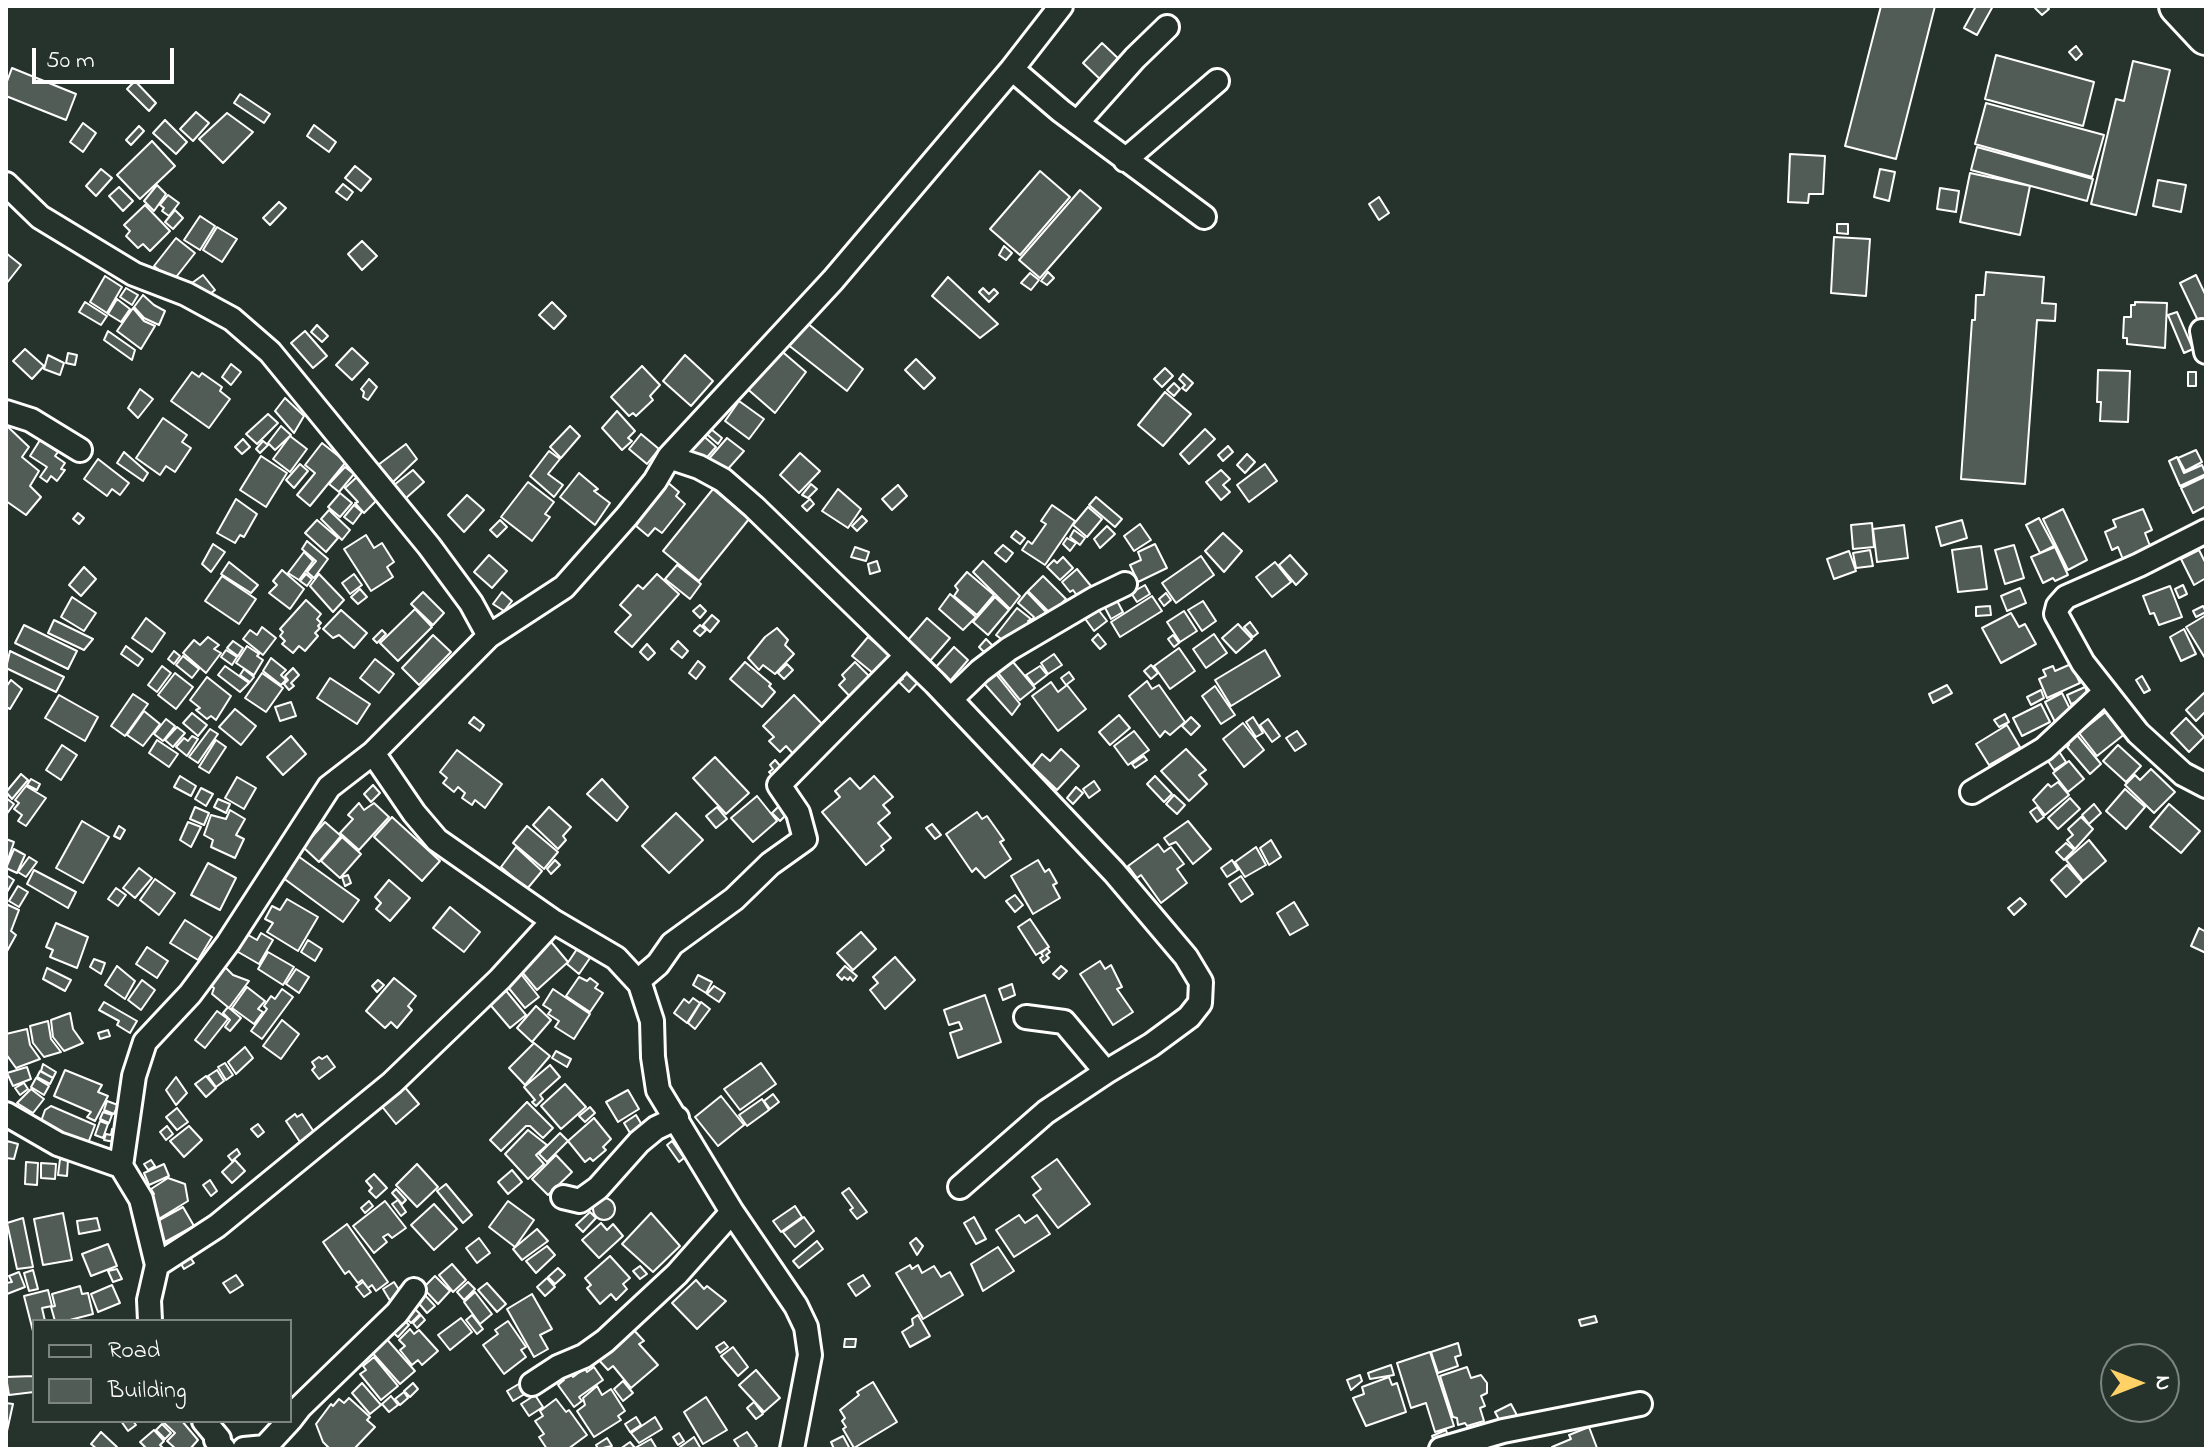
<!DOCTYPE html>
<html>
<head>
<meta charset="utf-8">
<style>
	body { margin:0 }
	#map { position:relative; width:2212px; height:1455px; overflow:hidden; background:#26332d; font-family:"Indie Flower",sans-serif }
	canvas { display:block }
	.frame { position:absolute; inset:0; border:8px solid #fff; pointer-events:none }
	.legend { position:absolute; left:32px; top:1319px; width:260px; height:104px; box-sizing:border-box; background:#26332d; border:2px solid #7d8581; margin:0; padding:10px 14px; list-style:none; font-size:24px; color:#fff }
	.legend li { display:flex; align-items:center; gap:16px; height:40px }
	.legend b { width:40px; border:2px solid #7d8581 }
	.north { position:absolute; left:2100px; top:1343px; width:80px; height:80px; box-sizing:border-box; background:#26332d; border:2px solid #7d8581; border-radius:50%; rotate:90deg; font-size:22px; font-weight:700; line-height:32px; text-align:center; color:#fff }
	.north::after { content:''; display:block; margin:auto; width:28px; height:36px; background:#ffd166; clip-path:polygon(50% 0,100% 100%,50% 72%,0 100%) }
	.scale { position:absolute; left:32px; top:48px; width:142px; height:36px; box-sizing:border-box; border:4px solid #fff; border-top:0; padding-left:10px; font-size:24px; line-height:28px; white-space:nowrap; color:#fff; -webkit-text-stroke:6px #26332d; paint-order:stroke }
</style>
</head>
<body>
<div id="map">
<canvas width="2212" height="1455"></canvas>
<div class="frame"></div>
<ul class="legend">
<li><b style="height:10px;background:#26332d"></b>Road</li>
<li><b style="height:22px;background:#515c57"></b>Building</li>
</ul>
<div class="north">N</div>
<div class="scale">50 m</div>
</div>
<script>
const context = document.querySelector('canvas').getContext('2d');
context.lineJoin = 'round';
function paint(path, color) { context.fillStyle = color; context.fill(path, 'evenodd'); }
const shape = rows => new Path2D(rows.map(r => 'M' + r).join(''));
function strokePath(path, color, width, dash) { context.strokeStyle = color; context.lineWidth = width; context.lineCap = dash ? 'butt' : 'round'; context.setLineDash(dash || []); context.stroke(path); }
const building = shape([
	[1881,6,1935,6,1896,159,1845,146,1881,6],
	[1976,6,1993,6,1977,35,1964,28,1976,6],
	[2038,6,2046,6,2049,9,2042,15,2035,8,2038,6],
	[1102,43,1122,62,1103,82,1083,63,1102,43],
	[2076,46,2082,54,2076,60,2069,52,2076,46],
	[1996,55,2094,82,2083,126,1985,99,1996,55],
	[2133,61,2170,70,2136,215,2091,204,2116,99,2124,101,2133,61],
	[12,68,76,94,66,120,6,96,6,84,12,68],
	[135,81,156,103,149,111,127,89,135,81],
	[240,94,270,114,264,123,234,103,240,94],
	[1986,103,2104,135,2092,177,1975,144,1986,103],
	[196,112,209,123,193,141,180,129,196,112],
	[227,113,253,132,223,163,199,139,227,113],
	[165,120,187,142,176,154,153,133,165,120],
	[83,123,96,133,83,152,70,142,83,123],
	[314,125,336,142,329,152,307,136,314,125],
	[139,126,144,131,131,145,126,140,139,126],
	[152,141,175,166,140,199,117,175,152,141],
	[1977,147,2093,179,2087,201,1971,170,1977,147],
	[1790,154,1825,156,1823,194,1809,194,1808,203,1788,202,1790,154],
	[355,166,371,179,361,191,345,178,355,166],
	[101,169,112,178,96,196,86,186,101,169],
	[1880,169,1895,172,1889,201,1874,197,1880,169],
	[1040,171,1070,197,1020,255,990,229,1040,171],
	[1970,173,2030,186,2020,235,1960,222,1970,173],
	[2158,180,2186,185,2181,212,2153,206,2158,180],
	[343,184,353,192,347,200,336,192,343,184],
	[157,185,166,194,154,211,144,201,157,185],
	[119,187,133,201,123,211,109,196,119,187],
	[1940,188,1959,191,1956,212,1937,209,1940,188],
	[1080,190,1101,208,1040,278,1019,260,1080,190],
	[168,195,179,203,169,216,162,211,164,208,160,205,168,195],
	[1379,197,1389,213,1379,220,1369,204,1379,197],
	[279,202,286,208,270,225,263,218,279,202],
	[145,205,170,231,150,251,143,244,138,248,126,236,130,231,124,225,145,205],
	[175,210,183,218,173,229,165,222,175,210],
	[200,216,215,226,200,250,184,240,200,216],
	[1837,224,1848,224,1848,234,1837,233,1837,224],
	[217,227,237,239,222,262,203,250,217,227],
	[1834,237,1870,239,1866,296,1831,293,1834,237],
	[176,238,195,253,173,281,154,266,176,238],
	[362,241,377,256,362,270,348,254,362,241],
	[1004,246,1012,253,1006,260,999,255,1004,246],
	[6,253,21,265,6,284,6,253],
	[1048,272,1054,278,1047,285,1041,281,1048,272],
	[1986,272,2044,277,2042,303,2056,304,2055,321,2037,320,2025,484,1961,479,1972,320,1975,320,1976,295,1984,295,1986,272],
	[1030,273,1039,280,1031,290,1021,283,1030,273],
	[203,275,215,290,204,299,192,283,203,275],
	[2196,275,2206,296,2206,324,2201,327,2180,283,2196,275],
	[105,276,122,287,107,313,90,302,105,276],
	[948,277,998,324,980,338,932,296,948,277],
	[126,288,138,295,132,305,120,297,126,288],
	[983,288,989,294,994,289,998,293,989,302,979,292,983,288],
	[143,295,154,305,165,311,159,325,144,318,134,307,143,295],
	[117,299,130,309,121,322,108,314,117,299],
	[85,302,107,316,101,325,79,312,85,302],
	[552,302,566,316,554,329,539,315,552,302],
	[2135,302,2167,303,2165,348,2127,344,2127,338,2123,338,2124,317,2131,317,2131,305,2135,305,2135,302],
	[133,308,144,321,155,326,141,349,117,331,133,308],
	[2177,312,2193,349,2184,353,2168,315,2177,312],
	[806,322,863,369,847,391,787,344,806,322],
	[317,325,328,336,322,342,311,332,317,325],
	[108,331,135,350,132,360,104,340,108,331],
	[305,331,327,356,313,368,291,343,305,331],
	[352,348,368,363,352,380,336,365,352,348],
	[778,348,806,372,775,413,744,386,778,348],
	[25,349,44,366,32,379,13,361,25,349],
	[68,353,77,355,75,365,66,363,68,353],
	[48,355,64,363,60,375,44,369,48,355],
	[685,355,713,381,691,406,663,381,685,355],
	[916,359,935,378,924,389,905,370,916,359],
	[231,364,241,372,231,385,222,377,231,364],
	[642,366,660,385,650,396,653,400,636,416,633,413,629,416,611,397,642,366],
	[1165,368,1173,376,1162,387,1154,379,1165,368],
	[2098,370,2130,371,2128,422,2100,421,2101,402,2097,402,2098,370],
	[192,372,199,377,202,373,222,387,220,391,230,399,209,428,171,401,192,372],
	[2188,372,2196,372,2196,386,2188,386,2188,372],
	[1183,374,1193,383,1186,391,1182,388,1185,385,1179,379,1183,374],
	[369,379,377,387,368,400,363,397,364,392,361,389,369,379],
	[1174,383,1180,389,1174,396,1167,390,1174,383],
	[140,389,153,399,138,418,128,408,140,389],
	[1165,392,1191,414,1163,446,1138,425,1165,392],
	[285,398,304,416,294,433,275,411,285,398],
	[739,401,764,419,749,439,725,421,739,401],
	[617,411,635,431,628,438,632,441,622,450,602,428,617,411],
	[268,414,278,423,257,444,246,434,268,414],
	[163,418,187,435,182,442,191,448,175,472,166,466,160,475,136,458,163,418],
	[706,425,722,438,718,444,702,430,706,425],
	[7,426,29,447,22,457,39,471,30,486,41,497,26,515,6,501,7,426],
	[281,426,291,435,275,450,268,443,281,426],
	[570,426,580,436,561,458,550,447,570,426],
	[1205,429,1215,439,1189,464,1180,454,1205,429],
	[698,431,716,447,702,463,685,447,698,431],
	[641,434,659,449,647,464,629,449,641,434],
	[290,436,307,449,290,472,273,459,290,436],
	[727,438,744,451,727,470,707,461,727,438],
	[243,439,250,447,242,454,235,447,243,439],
	[40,440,58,452,55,456,65,463,61,469,65,470,57,481,51,476,47,482,40,477,47,467,30,456,40,440],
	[263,441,268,445,260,453,256,449,263,441],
	[322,443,346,462,310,506,297,495,315,473,305,465,322,443],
	[406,444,417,459,393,482,378,465,406,444],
	[1228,446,1233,452,1223,461,1218,455,1228,446],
	[2196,450,2202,462,2185,471,2178,458,2196,450],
	[549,451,560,459,548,474,563,485,554,497,530,476,549,451],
	[124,452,148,473,143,481,117,463,124,452],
	[800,453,820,471,799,493,780,475,800,453],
	[1247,454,1255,462,1245,473,1237,465,1247,454],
	[261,456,287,473,266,507,240,490,261,456],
	[2177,457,2184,473,2202,465,2206,474,2180,486,2169,461,2177,457],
	[98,459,129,483,120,495,112,489,107,496,84,479,98,459],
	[300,464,308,471,294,488,286,480,300,464],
	[1265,464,1277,481,1249,502,1237,485,1265,464],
	[345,467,354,474,339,492,329,484,345,467],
	[413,470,424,482,405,499,394,485,413,470],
	[1221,470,1230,479,1223,485,1230,492,1221,500,1206,482,1221,470],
	[579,473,598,489,594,491,610,503,595,525,560,497,579,473],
	[360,474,381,496,364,513,355,503,358,502,345,488,360,474],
	[2206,476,2206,506,2193,513,2181,488,2206,476],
	[666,481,679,492,676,496,685,504,662,533,655,528,648,536,636,526,642,517,639,514,666,481],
	[528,482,554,502,545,514,550,517,532,541,501,517,528,482],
	[811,484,817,489,808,498,802,495,811,484],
	[898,485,907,496,892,510,882,499,898,485],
	[713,489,749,519,699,581,663,551,713,489],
	[838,489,861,509,848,528,822,511,838,489],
	[340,493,352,503,340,517,328,507,340,493],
	[467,495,484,510,464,532,448,515,467,495],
	[1096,497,1122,519,1115,527,1089,505,1096,497],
	[236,499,257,514,244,537,240,535,235,543,217,533,236,499],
	[810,499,814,504,807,511,802,506,810,499],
	[354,505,362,512,353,524,344,517,354,505],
	[1052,505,1075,521,1045,565,1022,550,1028,541,1032,544,1046,524,1041,521,1052,505],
	[1088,507,1102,519,1087,537,1073,525,1088,507],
	[2063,509,2087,560,2068,570,2043,519,2063,509],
	[2143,509,2152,530,2145,533,2152,551,2124,562,2118,547,2112,550,2105,532,2116,527,2113,520,2143,509],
	[329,510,350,530,342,540,321,519,329,510],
	[78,513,84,518,79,524,73,519,78,513],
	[862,516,867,521,857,531,852,526,862,516],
	[2039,518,2054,546,2040,553,2026,525,2039,518],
	[317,520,338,538,326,552,305,533,317,520],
	[500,520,507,527,497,537,490,530,500,520],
	[1962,520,1967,538,1941,546,1936,527,1962,520],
	[1872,523,1874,547,1853,549,1851,525,1872,523],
	[1140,524,1151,540,1134,551,1124,536,1140,524],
	[1904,525,1908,558,1877,562,1873,529,1904,525],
	[1107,526,1115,534,1100,548,1094,539,1107,526],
	[1074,530,1085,538,1080,545,1070,537,1074,530],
	[1016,531,1025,538,1020,544,1011,537,1016,531],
	[1223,533,1242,551,1224,572,1205,551,1223,533],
	[366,535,374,548,382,543,394,562,387,567,393,577,371,591,344,549,366,535],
	[1067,538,1076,543,1070,551,1063,544,1067,538],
	[307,541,328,559,314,578,307,572,316,561,302,549,307,541],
	[213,544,225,552,211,572,202,564,213,544],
	[1155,544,1167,568,1138,582,1130,565,1141,560,1138,552,1155,544],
	[1003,545,1013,553,1006,562,995,553,1003,545],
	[2014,545,2024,578,2005,584,1995,550,2014,545],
	[1981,546,1987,589,1958,592,1952,550,1981,546],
	[855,547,869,552,866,561,851,557,855,547],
	[2055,547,2068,575,2055,581,2053,578,2043,583,2031,557,2055,547],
	[1870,550,1873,566,1856,568,1853,553,1870,550],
	[2199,550,2206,564,2206,578,2194,585,2181,559,2199,550],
	[1849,551,1856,571,1834,579,1827,559,1849,551],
	[304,552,313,561,299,580,288,573,304,552],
	[489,555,507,571,492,588,474,572,489,555],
	[1290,555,1307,574,1296,585,1279,565,1290,555],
	[1201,556,1214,575,1176,603,1162,583,1201,556],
	[1063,557,1073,568,1060,580,1047,567,1054,560,1057,563,1063,557],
	[877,561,880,571,870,574,868,564,877,561],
	[983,561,1020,596,1010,609,973,572,983,561],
	[229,562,258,585,251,593,221,574,229,562],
	[1275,562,1291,582,1272,597,1256,577,1275,562],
	[677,565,701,584,690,599,665,579,677,565],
	[84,567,96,579,81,596,69,585,84,567],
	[1077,569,1091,586,1078,597,1073,590,1070,592,1062,582,1077,569],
	[282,570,304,589,290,609,269,593,277,585,273,581,282,570],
	[967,572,994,595,977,615,954,596,958,590,955,586,967,572],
	[306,574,312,579,307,586,300,581,306,574],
	[319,574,344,600,333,612,310,586,319,574],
	[354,574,362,585,350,594,342,583,354,574],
	[657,574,679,594,632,647,615,632,631,615,620,605,638,585,643,589,657,574],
	[222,576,256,599,239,624,205,601,222,576],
	[1043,576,1066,599,1051,614,1028,591,1043,576],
	[1145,585,1150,594,1137,602,1131,593,1145,585],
	[2183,585,2187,594,2179,598,2175,589,2183,585],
	[2170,586,2182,617,2159,625,2154,613,2150,614,2143,596,2170,586],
	[2020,588,2026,603,2007,611,2001,596,2020,588],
	[360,589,367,597,358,604,351,597,360,589],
	[423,592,444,613,433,625,411,604,423,592],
	[502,592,512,601,504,611,493,604,502,592],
	[1027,592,1046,612,1035,625,1031,621,1034,617,1018,603,1027,592],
	[1166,593,1171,600,1164,606,1159,599,1166,593],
	[950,594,976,617,963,630,939,609,950,594],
	[1114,595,1123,612,1111,619,1102,602,1114,595],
	[1152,596,1162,611,1120,637,1111,622,1152,596],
	[72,597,96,613,84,631,61,617,72,597],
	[995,597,1009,610,988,635,973,622,995,597],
	[306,600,321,614,317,619,321,623,318,626,320,628,315,633,318,636,305,651,299,646,293,653,282,644,285,641,280,636,283,632,280,629,306,600],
	[1203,601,1216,621,1202,631,1188,610,1203,601],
	[1093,603,1107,621,1094,631,1081,613,1093,603],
	[700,605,706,611,700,618,693,611,700,605],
	[1990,606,1991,615,1976,616,1976,607,1990,606],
	[2203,606,2206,612,2196,617,2193,611,2203,606],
	[1017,608,1031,619,1028,621,1034,626,1029,632,1024,627,1009,645,996,635,1017,608],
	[415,609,432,627,398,661,380,643,415,609],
	[341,610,367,633,354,648,339,635,333,638,323,629,341,610],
	[1184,611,1197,631,1180,642,1167,622,1184,611],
	[2011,613,2019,627,2025,624,2036,644,2001,663,1982,628,2011,613],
	[712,615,719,621,710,632,703,625,712,615],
	[2206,615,2206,658,2205,658,2186,627,2206,615],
	[146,618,165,633,152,652,132,638,146,618],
	[927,618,950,638,930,661,908,640,927,618],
	[54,620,93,639,84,650,48,633,54,620],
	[1250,622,1258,633,1253,637,1244,627,1250,622],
	[1238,624,1252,639,1236,653,1222,638,1238,624],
	[24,625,77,651,68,669,15,643,24,625],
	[700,625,706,630,700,636,694,631,700,625],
	[262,627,276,638,263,655,243,639,250,630,257,635,262,627],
	[777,628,788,640,785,645,794,654,775,674,763,665,759,670,748,658,765,637,777,628],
	[2184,629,2196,654,2181,661,2170,637,2184,629],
	[382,630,386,634,377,643,373,639,382,630],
	[1098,634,1106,644,1100,649,1092,640,1098,634],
	[1214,634,1227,653,1206,668,1193,649,1214,634],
	[433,635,451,652,419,685,402,668,433,635],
	[1173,635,1179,643,1174,647,1168,639,1173,635],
	[208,637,219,645,214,649,221,653,206,673,183,653,194,640,200,645,208,637],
	[868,637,890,655,874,674,852,656,868,637],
	[986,639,995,648,988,656,979,647,986,639],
	[233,641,243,648,238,656,227,648,233,641],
	[678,641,688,651,682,658,671,649,678,641],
	[647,644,655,653,648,660,640,652,647,644],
	[126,646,143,659,138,666,121,654,126,646],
	[247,646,259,654,257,656,263,660,254,675,236,663,247,646],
	[954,647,968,660,950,681,935,668,954,647],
	[1179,648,1195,671,1170,689,1154,666,1179,648],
	[226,650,237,657,232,665,221,657,226,650],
	[1265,650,1280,676,1231,706,1215,680,1265,650],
	[10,651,64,677,56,692,6,668,10,651],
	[174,651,180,656,174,664,168,659,174,651],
	[1054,654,1062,665,1048,674,1041,663,1054,654],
	[183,656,199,669,192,678,176,665,183,656],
	[1008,656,1035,688,1020,700,994,668,1008,656],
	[271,658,286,670,281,675,286,680,281,685,263,671,271,658],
	[375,659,394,674,379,693,360,678,375,659],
	[698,661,705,667,696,679,689,673,698,661],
	[745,662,771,684,769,686,775,692,762,707,730,679,745,662],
	[855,662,876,683,856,703,839,685,845,679,842,675,855,662],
	[787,664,793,670,784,679,778,673,787,664],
	[903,664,920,680,909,692,899,682,903,679,895,672,903,664],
	[2071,664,2080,683,2047,698,2039,679,2046,676,2043,670,2053,666,2055,671,2071,664],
	[1151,665,1158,673,1151,679,1144,671,1151,665],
	[162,666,171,673,157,692,148,685,162,666],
	[225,666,249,683,240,692,218,675,225,666],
	[1040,666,1047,675,1034,685,1026,675,1040,666],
	[293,668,299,675,291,683,294,686,289,690,284,684,288,680,285,676,293,668],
	[244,669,254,677,250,682,240,675,244,669],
	[992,669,1020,704,1012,715,980,679,992,669],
	[1069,672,1074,679,1066,685,1061,678,1069,672],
	[175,673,193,687,176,709,158,695,175,673],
	[262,673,283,688,266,712,245,698,262,673],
	[2142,676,2150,690,2144,693,2136,680,2142,676],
	[207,677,231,696,216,720,211,716,207,719,196,710,200,708,190,700,207,677],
	[330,678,370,704,357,724,317,698,330,678],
	[11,680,22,689,10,709,6,707,6,687,11,680],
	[1147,681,1152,689,1159,685,1185,722,1170,735,1165,731,1160,737,1129,696,1147,681],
	[1051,682,1058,692,1067,685,1086,709,1058,731,1032,696,1051,682],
	[1947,685,1952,693,1933,703,1929,694,1947,685],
	[1215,686,1235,715,1221,724,1202,696,1215,686],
	[2085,687,2089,697,2071,704,2067,695,2085,687],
	[2041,690,2044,698,2031,705,2027,697,2041,690],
	[2205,692,2206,711,2196,721,2186,710,2205,692],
	[2062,693,2073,715,2056,724,2045,702,2062,693],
	[133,694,148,704,125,736,111,726,133,694],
	[59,695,98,717,85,741,45,718,59,695],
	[794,695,826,728,796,757,786,746,780,752,769,741,774,737,763,726,794,695],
	[291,702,296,716,280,721,275,707,291,702],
	[2041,704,2050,722,2022,736,2013,718,2041,704],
	[235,709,256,726,241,745,219,727,235,709],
	[2108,710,2126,733,2097,756,2079,733,2108,710],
	[144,711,160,724,143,746,127,735,144,711],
	[192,713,207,725,198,736,183,723,192,713],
	[2005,714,2009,722,1999,727,1994,720,2005,714],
	[1119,715,1130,728,1110,745,1099,732,1119,715],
	[474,717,484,725,480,731,469,723,474,717],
	[1191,717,1200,726,1191,735,1182,726,1191,717],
	[1253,717,1263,733,1256,737,1246,722,1253,717],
	[2186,718,2204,737,2189,752,2171,733,2186,718],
	[166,719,175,726,163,741,154,734,166,719],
	[1268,719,1280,736,1272,742,1260,725,1268,719],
	[1243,723,1264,750,1244,767,1223,739,1243,723],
	[2007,725,2020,747,1989,765,1976,744,2007,725],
	[177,727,185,733,173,747,165,740,177,727],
	[210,729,218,734,198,763,189,757,210,729],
	[2072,729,2101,764,2090,774,2067,747,2069,745,2062,737,2072,729],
	[1134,731,1149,750,1128,765,1114,746,1134,731],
	[1297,731,1306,744,1295,751,1286,738,1297,731],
	[192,736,198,739,187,756,176,747,184,738,188,741,192,736],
	[291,736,306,754,283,775,267,757,291,736],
	[157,740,178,754,169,767,149,753,157,740],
	[216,740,226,747,209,773,199,767,216,740],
	[62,745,77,755,61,780,46,770,62,745],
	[2118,745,2141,766,2126,782,2103,761,2118,745],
	[2056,747,2066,762,2054,770,2044,755,2056,747],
	[1061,749,1079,766,1057,790,1032,766,1042,754,1050,761,1061,749],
	[1186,749,1206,770,1199,775,1207,784,1189,801,1161,771,1186,749],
	[457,750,502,784,485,808,475,800,472,805,462,798,465,793,458,787,454,792,443,783,447,778,440,772,457,750],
	[1144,756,1147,760,1135,768,1132,764,1144,756],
	[715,757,749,793,726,814,693,778,715,757],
	[775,760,782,768,774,777,769,772,773,769,770,765,775,760],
	[2069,761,2084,779,2068,792,2053,773,2069,761],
	[2151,769,2175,792,2154,813,2125,785,2135,775,2140,780,2151,769],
	[21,774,28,780,12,799,6,792,21,774],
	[180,776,196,786,191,796,174,787,180,776],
	[874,776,893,797,883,805,890,813,878,823,891,838,881,846,884,850,866,865,822,812,840,797,835,791,850,778,860,789,874,776],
	[1155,776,1172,794,1164,802,1147,784,1155,776],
	[237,777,256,788,244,809,225,798,237,777],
	[31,779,40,784,37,790,27,785,31,779],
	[602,779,628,807,617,821,587,794,602,779],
	[1094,781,1100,790,1089,798,1083,789,1094,781],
	[2058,782,2069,795,2045,815,2033,800,2048,784,2051,787,2058,782],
	[373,785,380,793,371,802,364,794,373,785],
	[26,786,46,798,26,826,18,821,22,815,14,809,19,803,15,800,26,786],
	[1076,787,1083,793,1073,804,1067,798,1076,787],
	[201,788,213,794,206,806,195,799,201,788],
	[2125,789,2145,807,2126,829,2106,811,2125,789],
	[1174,795,1185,805,1177,814,1166,804,1174,795],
	[757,796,777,821,753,842,731,818,757,796],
	[6,798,14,804,6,815,6,798],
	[2070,798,2080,809,2058,829,2048,818,2070,798],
	[218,799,230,804,226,813,214,807,218,799],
	[359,803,364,810,374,803,389,817,359,850,340,833,353,819,348,815,359,803],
	[2094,804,2101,813,2089,824,2082,815,2094,804],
	[2169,804,2200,831,2181,853,2150,827,2169,804],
	[780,805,788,813,780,821,772,813,780,805],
	[195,807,209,813,204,825,190,819,195,807],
	[549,807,571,827,563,836,566,840,558,849,533,825,549,807],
	[717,807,727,819,716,828,706,816,717,807],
	[2037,807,2044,817,2037,822,2030,812,2037,807],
	[230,810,245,819,236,835,244,839,235,858,211,847,213,840,204,835,211,815,226,819,230,810],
	[977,812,982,819,987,816,1004,840,1000,842,1011,859,985,878,976,868,972,872,946,834,977,812],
	[676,813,703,840,669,873,642,846,676,813],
	[392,817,440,861,422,881,374,837,392,817],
	[2081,817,2093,829,2075,849,2067,840,2073,835,2068,829,2081,817],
	[82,821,109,837,83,883,56,868,82,821],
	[1188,821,1211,849,1193,864,1176,842,1169,845,1164,838,1188,821],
	[188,822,201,827,191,847,180,840,188,822],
	[325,822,341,836,319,862,303,847,325,822],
	[932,824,941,835,935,839,926,828,932,824],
	[119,826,125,830,120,839,114,836,119,826],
	[527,826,558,852,544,869,513,843,527,826],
	[342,837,361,854,340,878,321,861,342,837],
	[6,839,14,842,6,865,6,839],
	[1271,840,1281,857,1269,865,1260,848,1271,840],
	[2089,840,2106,861,2083,881,2066,860,2089,840],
	[2066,843,2074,850,2064,860,2056,852,2066,843],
	[1158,844,1164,852,1171,847,1184,864,1177,869,1187,883,1161,903,1141,875,1137,878,1128,866,1158,844],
	[516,847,542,871,527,889,501,867,516,847],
	[1256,847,1266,865,1245,877,1235,862,1256,847],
	[14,849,25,855,17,873,6,868,14,849],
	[291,851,359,900,343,922,275,872,291,851],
	[29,857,37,862,26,877,18,872,29,857],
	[555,860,560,865,551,874,547,869,555,860],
	[1038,860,1045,872,1049,869,1057,883,1053,885,1060,898,1033,914,1011,876,1038,860],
	[1232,860,1238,870,1227,877,1221,868,1232,860],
	[208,863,236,878,220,910,191,895,208,863],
	[2067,865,2082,882,2066,897,2051,880,2067,865],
	[139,868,152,878,135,898,123,888,139,868],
	[34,870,76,892,68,908,27,884,34,870],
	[6,875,14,880,7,892,6,891,6,875],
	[348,875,351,883,345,886,342,877,348,875],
	[1241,876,1253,894,1241,902,1229,884,1241,876],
	[155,879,175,893,159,915,140,900,155,879],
	[389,880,410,898,390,921,376,909,381,903,375,897,389,880],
	[18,886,28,892,19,907,9,901,18,886],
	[116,888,126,895,118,906,108,899,116,888],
	[1015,895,1023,905,1015,912,1006,901,1015,895],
	[2020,898,2026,904,2014,915,2008,908,2020,898],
	[287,899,318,917,298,951,267,932,273,923,265,919,272,906,280,910,287,899],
	[1294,902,1308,925,1290,935,1277,913,1294,902],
	[6,904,19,910,11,931,16,935,6,953,6,904],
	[450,907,480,932,464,952,433,928,450,907],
	[1030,919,1049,947,1036,955,1018,927,1030,919],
	[185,920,212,937,198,960,170,943,185,920],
	[56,923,88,937,77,968,50,957,53,950,46,947,56,923],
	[2199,928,2206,932,2206,953,2191,946,2199,928],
	[243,932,257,940,261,933,273,940,259,964,233,949,243,932],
	[861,932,876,949,853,970,837,953,861,932],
	[547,937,568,962,537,990,517,966,547,937],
	[308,940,322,949,315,961,301,952,308,940],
	[147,947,168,961,157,978,136,964,147,947],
	[1047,948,1050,952,1046,955,1049,958,1043,963,1040,958,1043,956,1041,953,1047,948],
	[577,949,590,958,579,974,567,964,577,949],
	[268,952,294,967,283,985,258,969,268,952],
	[895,957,915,980,885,1009,870,990,878,983,873,977,895,957],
	[94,959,105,963,101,974,90,967,94,959],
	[1100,961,1105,969,1111,965,1122,987,1117,989,1133,1012,1113,1025,1080,974,1100,961],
	[222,964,233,975,249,981,229,1008,212,994,214,988,210,985,222,964],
	[117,966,135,981,125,999,105,985,117,966],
	[845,966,857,976,853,981,850,977,848,980,844,977,842,980,837,975,845,966],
	[1061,966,1067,971,1059,979,1053,974,1061,966],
	[47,968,71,980,65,991,43,979,47,968],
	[296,969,309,977,299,993,286,984,296,969],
	[517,969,539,997,525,1008,503,981,517,969],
	[698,975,712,982,706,993,693,985,698,975],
	[579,977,587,981,590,978,598,984,595,988,603,993,590,1012,566,996,579,977],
	[394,978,416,996,408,1006,412,1010,397,1028,391,1022,385,1028,366,1011,394,978],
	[142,980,155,990,141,1010,128,1000,142,980],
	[378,980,384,985,377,992,372,986,378,980],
	[1012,984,1015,995,1003,1000,999,989,1012,984],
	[714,986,725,993,719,1002,707,994,714,986],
	[247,987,265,1001,258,1009,263,1012,254,1024,232,1008,247,987],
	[503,987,526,1015,510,1028,487,1001,503,987],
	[282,989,293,997,262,1039,251,1031,267,1009,264,1006,271,996,275,999,282,989],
	[553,989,590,1014,574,1039,555,1027,559,1021,548,1014,551,1010,543,1005,553,989],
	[985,995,1001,1042,958,1058,950,1033,962,1029,959,1022,949,1025,944,1010,985,995],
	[693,998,700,1003,687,1023,674,1013,684,999,689,1003,693,998],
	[104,1002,137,1021,130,1033,117,1025,119,1021,99,1010,104,1002],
	[701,1002,710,1009,695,1029,688,1023,701,1002],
	[536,1006,551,1020,532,1042,517,1028,536,1006],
	[228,1007,241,1018,230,1031,225,1027,230,1020,223,1013,228,1007],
	[217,1011,228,1019,205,1048,195,1040,217,1011],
	[70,1013,73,1029,83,1043,64,1051,53,1037,51,1020,70,1013],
	[282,1020,299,1034,281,1059,263,1046,282,1020],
	[48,1021,51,1039,61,1052,44,1057,33,1043,30,1026,48,1021],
	[27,1029,30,1045,40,1059,16,1068,6,1054,6,1034,27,1029],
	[108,1030,110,1036,100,1039,98,1033,108,1030],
	[534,1043,550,1056,525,1085,509,1068,534,1043],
	[245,1047,253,1058,236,1074,228,1062,245,1047],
	[556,1051,571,1059,567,1067,552,1058,556,1051],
	[327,1056,335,1067,319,1079,312,1070,315,1067,312,1062,319,1057,322,1059,327,1056],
	[225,1063,233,1075,226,1080,218,1067,225,1063],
	[761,1063,776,1084,740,1110,724,1089,761,1063],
	[43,1064,56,1072,53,1078,41,1071,43,1064],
	[550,1065,560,1077,540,1095,543,1099,536,1106,532,1102,535,1100,524,1087,550,1065],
	[27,1067,31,1079,13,1086,7,1073,27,1067],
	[65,1070,102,1085,98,1092,108,1096,95,1121,87,1117,91,1112,54,1096,65,1070],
	[217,1070,224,1081,216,1087,208,1076,217,1070],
	[40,1071,53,1078,50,1084,37,1077,40,1071],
	[206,1076,216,1088,206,1097,195,1084,206,1076],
	[176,1077,187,1093,176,1105,166,1090,176,1077],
	[36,1078,49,1086,44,1095,31,1087,36,1078],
	[24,1083,28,1089,20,1095,15,1088,24,1083],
	[565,1084,586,1107,561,1129,541,1106,565,1084],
	[403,1085,419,1104,396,1124,380,1104,403,1085],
	[31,1089,44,1099,33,1113,17,1103,31,1089],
	[628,1090,639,1109,618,1122,606,1102,628,1090],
	[773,1094,779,1102,770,1109,764,1101,773,1094],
	[721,1096,744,1125,718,1146,695,1117,721,1096],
	[762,1099,769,1110,747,1126,739,1115,762,1099],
	[107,1101,118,1105,114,1114,104,1110,107,1101],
	[527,1102,553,1128,543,1138,530,1126,526,1126,501,1151,490,1140,527,1102],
	[51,1106,95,1125,87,1146,39,1127,45,1110,51,1106],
	[590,1107,595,1113,585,1122,579,1116,590,1107],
	[177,1108,188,1122,177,1130,166,1117,177,1108],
	[103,1112,112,1115,109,1123,100,1119,103,1112],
	[295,1114,297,1117,302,1114,316,1135,302,1145,286,1121,295,1114],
	[636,1115,642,1125,630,1133,624,1123,636,1115],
	[594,1118,611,1139,603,1147,606,1150,593,1161,590,1158,585,1162,568,1141,594,1118],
	[100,1121,108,1124,103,1138,95,1135,100,1121],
	[258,1124,264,1132,258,1137,251,1129,258,1124],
	[167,1126,173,1134,166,1140,160,1132,167,1126],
	[189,1126,202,1140,184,1157,170,1141,189,1126],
	[112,1129,122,1131,119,1143,104,1140,106,1134,111,1135,112,1129],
	[528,1130,547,1145,536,1155,544,1164,528,1179,505,1154,528,1130],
	[560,1133,568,1141,547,1162,539,1154,560,1133],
	[7,1141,18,1144,14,1159,6,1158,7,1141],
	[672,1141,684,1158,679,1162,667,1145,672,1141],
	[237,1149,240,1154,232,1161,228,1156,237,1149],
	[556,1155,572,1172,548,1195,532,1179,556,1155],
	[60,1159,68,1160,67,1176,58,1175,60,1159],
	[1057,1159,1090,1204,1058,1228,1033,1195,1041,1189,1032,1177,1057,1159],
	[151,1160,155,1166,148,1170,144,1164,151,1160],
	[235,1160,245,1171,232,1183,222,1172,235,1160],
	[26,1162,38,1163,37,1185,25,1184,26,1162],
	[41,1163,56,1164,55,1179,41,1178,41,1163],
	[164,1164,169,1176,149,1185,144,1173,164,1164],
	[417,1164,438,1187,417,1207,396,1185,417,1164],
	[512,1170,522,1182,508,1194,498,1182,512,1170],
	[374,1174,387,1188,376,1198,369,1191,372,1188,366,1181,374,1174],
	[168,1178,185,1184,188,1201,157,1220,145,1199,154,1194,151,1189,168,1178],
	[210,1180,217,1191,211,1196,203,1185,210,1180],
	[446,1184,472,1215,463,1223,437,1191,446,1184],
	[849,1188,867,1212,857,1219,850,1210,853,1208,842,1193,849,1188],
	[396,1189,406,1200,402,1204,392,1193,396,1189],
	'593 1209a11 11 0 1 1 22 0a11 11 0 1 1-22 0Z',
	[398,1200,406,1212,401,1216,392,1204,398,1200],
	[369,1201,373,1206,365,1213,361,1208,369,1201],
	[385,1201,406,1228,392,1238,388,1234,383,1237,387,1242,374,1253,353,1226,385,1201],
	[508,1201,534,1220,515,1247,489,1227,508,1201],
	[434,1204,457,1229,434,1250,411,1225,434,1204],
	[795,1206,802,1217,781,1232,773,1221,795,1206],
	[183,1207,194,1226,165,1242,154,1223,183,1207],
	[590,1212,596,1218,583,1232,576,1225,590,1212],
	[63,1213,72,1260,43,1265,34,1219,63,1213],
	[651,1213,680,1246,653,1272,622,1244,651,1213],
	[1019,1215,1025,1223,1037,1215,1050,1234,1014,1257,996,1230,1019,1215],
	[804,1217,814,1231,795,1247,783,1232,804,1217],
	[974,1217,986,1239,976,1244,964,1223,974,1217],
	[23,1218,33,1267,17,1269,7,1223,23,1218],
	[97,1218,100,1230,79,1234,77,1221,97,1218],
	[601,1223,607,1230,613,1224,623,1236,599,1258,582,1240,601,1223],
	[347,1224,388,1282,376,1291,372,1285,368,1288,362,1280,358,1283,349,1271,345,1274,323,1242,347,1224],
	[537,1229,548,1241,522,1260,513,1249,537,1229],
	[479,1238,490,1253,477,1263,466,1248,479,1238],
	[916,1238,923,1246,917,1255,910,1243,916,1238],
	[817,1241,823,1249,799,1268,793,1261,817,1241],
	[108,1244,117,1266,91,1276,82,1254,108,1244],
	[547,1246,555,1255,536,1273,526,1261,547,1246],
	[998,1247,1014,1271,983,1291,971,1264,998,1247],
	[187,1253,194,1263,184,1269,178,1259,187,1253],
	[610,1256,630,1278,623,1284,627,1289,616,1300,611,1294,600,1304,587,1288,591,1285,585,1278,610,1256],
	[452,1264,466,1280,453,1292,439,1275,452,1264],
	[910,1265,912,1269,918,1265,922,1273,934,1266,941,1277,950,1272,963,1295,923,1319,896,1273,910,1265],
	[640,1266,647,1274,640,1279,633,1271,640,1266],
	[558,1268,565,1275,555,1284,548,1277,558,1268],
	[117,1269,122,1279,113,1282,108,1271,117,1269],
	[33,1270,38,1289,29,1291,24,1273,33,1270],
	[19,1272,25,1287,7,1294,6,1283,12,1282,9,1276,19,1272],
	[236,1275,243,1285,230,1293,223,1283,236,1275],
	[863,1275,870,1286,856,1296,848,1284,863,1275],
	[435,1276,450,1291,438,1304,423,1288,435,1276],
	[547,1278,555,1287,545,1296,537,1287,547,1278],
	[696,1280,704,1289,707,1286,726,1301,697,1329,672,1303,696,1280],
	[363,1282,371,1292,364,1297,356,1287,363,1282],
	[394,1282,403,1296,392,1304,383,1289,394,1282],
	[468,1282,475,1289,464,1300,457,1292,468,1282],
	[487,1283,506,1304,497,1312,478,1290,487,1283],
	[112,1285,120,1303,98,1312,91,1294,112,1285],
	[80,1286,82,1294,88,1293,93,1314,66,1321,55,1321,51,1307,55,1306,52,1294,80,1286],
	[48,1290,52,1306,42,1308,45,1321,34,1321,34,1335,24,1296,48,1290],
	[475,1292,492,1314,480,1324,464,1302,475,1292],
	[423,1293,435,1306,427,1313,416,1300,423,1293],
	[532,1294,552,1329,540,1335,548,1349,534,1357,507,1309,532,1294],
	[411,1305,420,1314,411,1323,402,1314,411,1305],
	[421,1315,425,1320,417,1328,413,1323,421,1315],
	[472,1315,483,1329,477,1334,466,1320,472,1315],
	[918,1315,930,1336,910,1347,902,1332,913,1325,912,1319,918,1315],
	[1595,1316,1597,1322,1581,1326,1579,1320,1595,1316],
	[401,1317,409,1325,398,1337,389,1329,401,1317],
	[461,1318,472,1332,450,1350,438,1335,461,1318],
	[508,1321,526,1347,521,1350,526,1357,504,1374,483,1345,498,1334,495,1330,508,1321],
	[632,1328,644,1341,639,1344,658,1365,631,1388,613,1366,608,1370,596,1357,632,1328],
	[410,1329,414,1334,419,1330,438,1351,422,1365,418,1360,412,1365,400,1350,405,1346,399,1340,410,1329],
	[384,1336,415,1371,400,1384,369,1349,384,1336],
	[845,1339,856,1339,855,1347,844,1347,845,1339],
	[724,1342,728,1347,720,1353,716,1347,724,1342],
	[1458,1343,1461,1355,1455,1357,1458,1366,1438,1373,1431,1352,1458,1343],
	[733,1347,748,1367,738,1376,721,1356,733,1347],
	[1430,1352,1454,1426,1435,1432,1426,1403,1411,1408,1397,1363,1430,1352],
	[374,1357,398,1386,381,1400,360,1374,366,1370,363,1366,374,1357],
	[1391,1365,1394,1375,1370,1379,1368,1373,1391,1365],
	[594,1367,603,1380,579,1397,582,1401,574,1407,558,1385,564,1380,562,1376,569,1371,573,1377,585,1368,587,1372,594,1367],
	[1467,1367,1471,1378,1481,1375,1487,1383,1487,1393,1481,1396,1485,1406,1480,1408,1484,1421,1467,1426,1465,1423,1458,1425,1457,1418,1453,1417,1440,1376,1467,1367],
	[756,1370,780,1398,764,1412,739,1385,756,1370],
	[1360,1375,1362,1381,1351,1390,1347,1380,1360,1375],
	[33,1376,34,1392,9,1395,6,1377,33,1376],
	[1389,1377,1392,1385,1397,1383,1406,1412,1366,1426,1353,1398,1364,1394,1362,1387,1389,1377],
	[623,1381,633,1393,623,1401,614,1389,623,1381],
	[522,1382,528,1392,513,1401,507,1391,522,1382],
	[873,1382,897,1422,854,1448,843,1429,846,1427,842,1421,845,1418,840,1410,859,1395,857,1392,873,1382],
	[362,1383,381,1405,370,1414,352,1393,362,1383],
	[413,1383,418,1389,410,1397,404,1391,413,1383],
	[597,1386,602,1395,611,1389,625,1411,618,1416,621,1420,594,1437,577,1411,585,1405,583,1398,597,1386],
	[404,1392,408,1398,400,1405,395,1399,404,1392],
	[535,1395,543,1407,529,1416,521,1404,535,1395],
	[391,1396,398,1405,389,1412,382,1404,391,1396],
	[706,1397,727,1430,703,1444,684,1412,706,1397],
	[349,1398,370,1417,367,1420,375,1427,354,1449,330,1449,323,1442,316,1424,331,1404,333,1406,339,1399,344,1403,349,1398],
	[556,1399,566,1412,569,1410,587,1435,568,1449,547,1449,539,1437,544,1434,535,1421,543,1416,540,1411,556,1399],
	[754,1402,763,1414,756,1419,747,1408,754,1402],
	[6,1403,13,1404,7,1431,6,1431,6,1403],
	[1511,1404,1519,1419,1503,1427,1495,1412,1511,1404],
	[636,1417,641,1425,630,1432,625,1424,636,1417],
	[655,1417,662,1429,639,1443,631,1433,655,1417],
	[121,1421,133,1421,136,1425,128,1431,121,1421],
	[182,1421,198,1440,190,1449,176,1449,167,1441,175,1433,163,1422,182,1421],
	[162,1424,171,1433,165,1439,156,1430,162,1424],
	[1589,1427,1597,1448,1553,1449,1552,1447,1571,1439,1569,1435,1589,1427],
	[154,1430,164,1441,160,1445,164,1449,147,1449,140,1442,154,1430],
	[1446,1430,1448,1436,1434,1442,1432,1436,1446,1430],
	[101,1432,117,1447,115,1449,97,1449,91,1444,101,1432],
	[747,1432,757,1446,752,1449,740,1449,734,1440,747,1432],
	[679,1433,684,1441,678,1445,673,1437,679,1433],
	[843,1436,850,1449,834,1449,831,1442,843,1436],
	[694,1437,701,1449,681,1449,680,1447,694,1437],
	[607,1438,612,1446,598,1449,596,1445,607,1438],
	[651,1439,657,1449,620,1449,630,1442,635,1448,651,1439]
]);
paint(building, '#515c57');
strokePath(building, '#fff', 2);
const street = shape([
	[1012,69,1061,111,1204,217],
	[1077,123,1135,58,1167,27],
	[1125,160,1217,81],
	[6,184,40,217,134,274,186,294,232,319,270,352,429,546,471,603,489,636],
	[2202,331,2206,352],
	[6,412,31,420,80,450],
	[669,457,833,280,1012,69,1061,6],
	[2206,531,2139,565,2066,597,2058,606,2056,614,2083,663,2138,733,2183,774,2206,786],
	[951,699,980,671,1009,649,1094,599,1125,584],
	[373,753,414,813,437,840,553,921,616,958,640,984,652,1021,653,1057,658,1090,732,1212,796,1306,806,1327,810,1355,792,1449],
	[1972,792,2044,749,2105,692],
	[638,981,658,964,672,944,734,899,770,864,805,839,798,813,779,785,906,656],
	[6,1114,58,1144,121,1166,141,1199,157,1265,149,1300,150,1321],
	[121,1166,134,1076,145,1042,190,994,228,943,329,787,373,753,489,636,564,587,627,516,655,481,669,457,699,467,723,480,754,507,935,683,1114,872,1186,957,1201,982,1200,1003,1189,1017,1151,1045,1106,1072,1064,1022,1026,1017],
	[960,1187,1046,1112,1106,1072],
	[563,1197,580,1201,598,1188,639,1142,656,1128,677,1118],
	[157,1265,217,1226,392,1083,500,979,553,921],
	[532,1384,558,1367,584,1356,605,1341,677,1274,732,1212],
	[290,1420,300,1407,397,1313,414,1290],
	[204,1421,219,1439,216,1440,224,1449],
	[244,1449,265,1447,289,1421],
	[1441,1449,1503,1431,1640,1404]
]);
const primary = shape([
	[2178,6,2206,36]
]);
strokePath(street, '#fff', 28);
strokePath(primary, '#fff', 42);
strokePath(street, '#26332d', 22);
strokePath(primary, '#26332d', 36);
</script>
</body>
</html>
